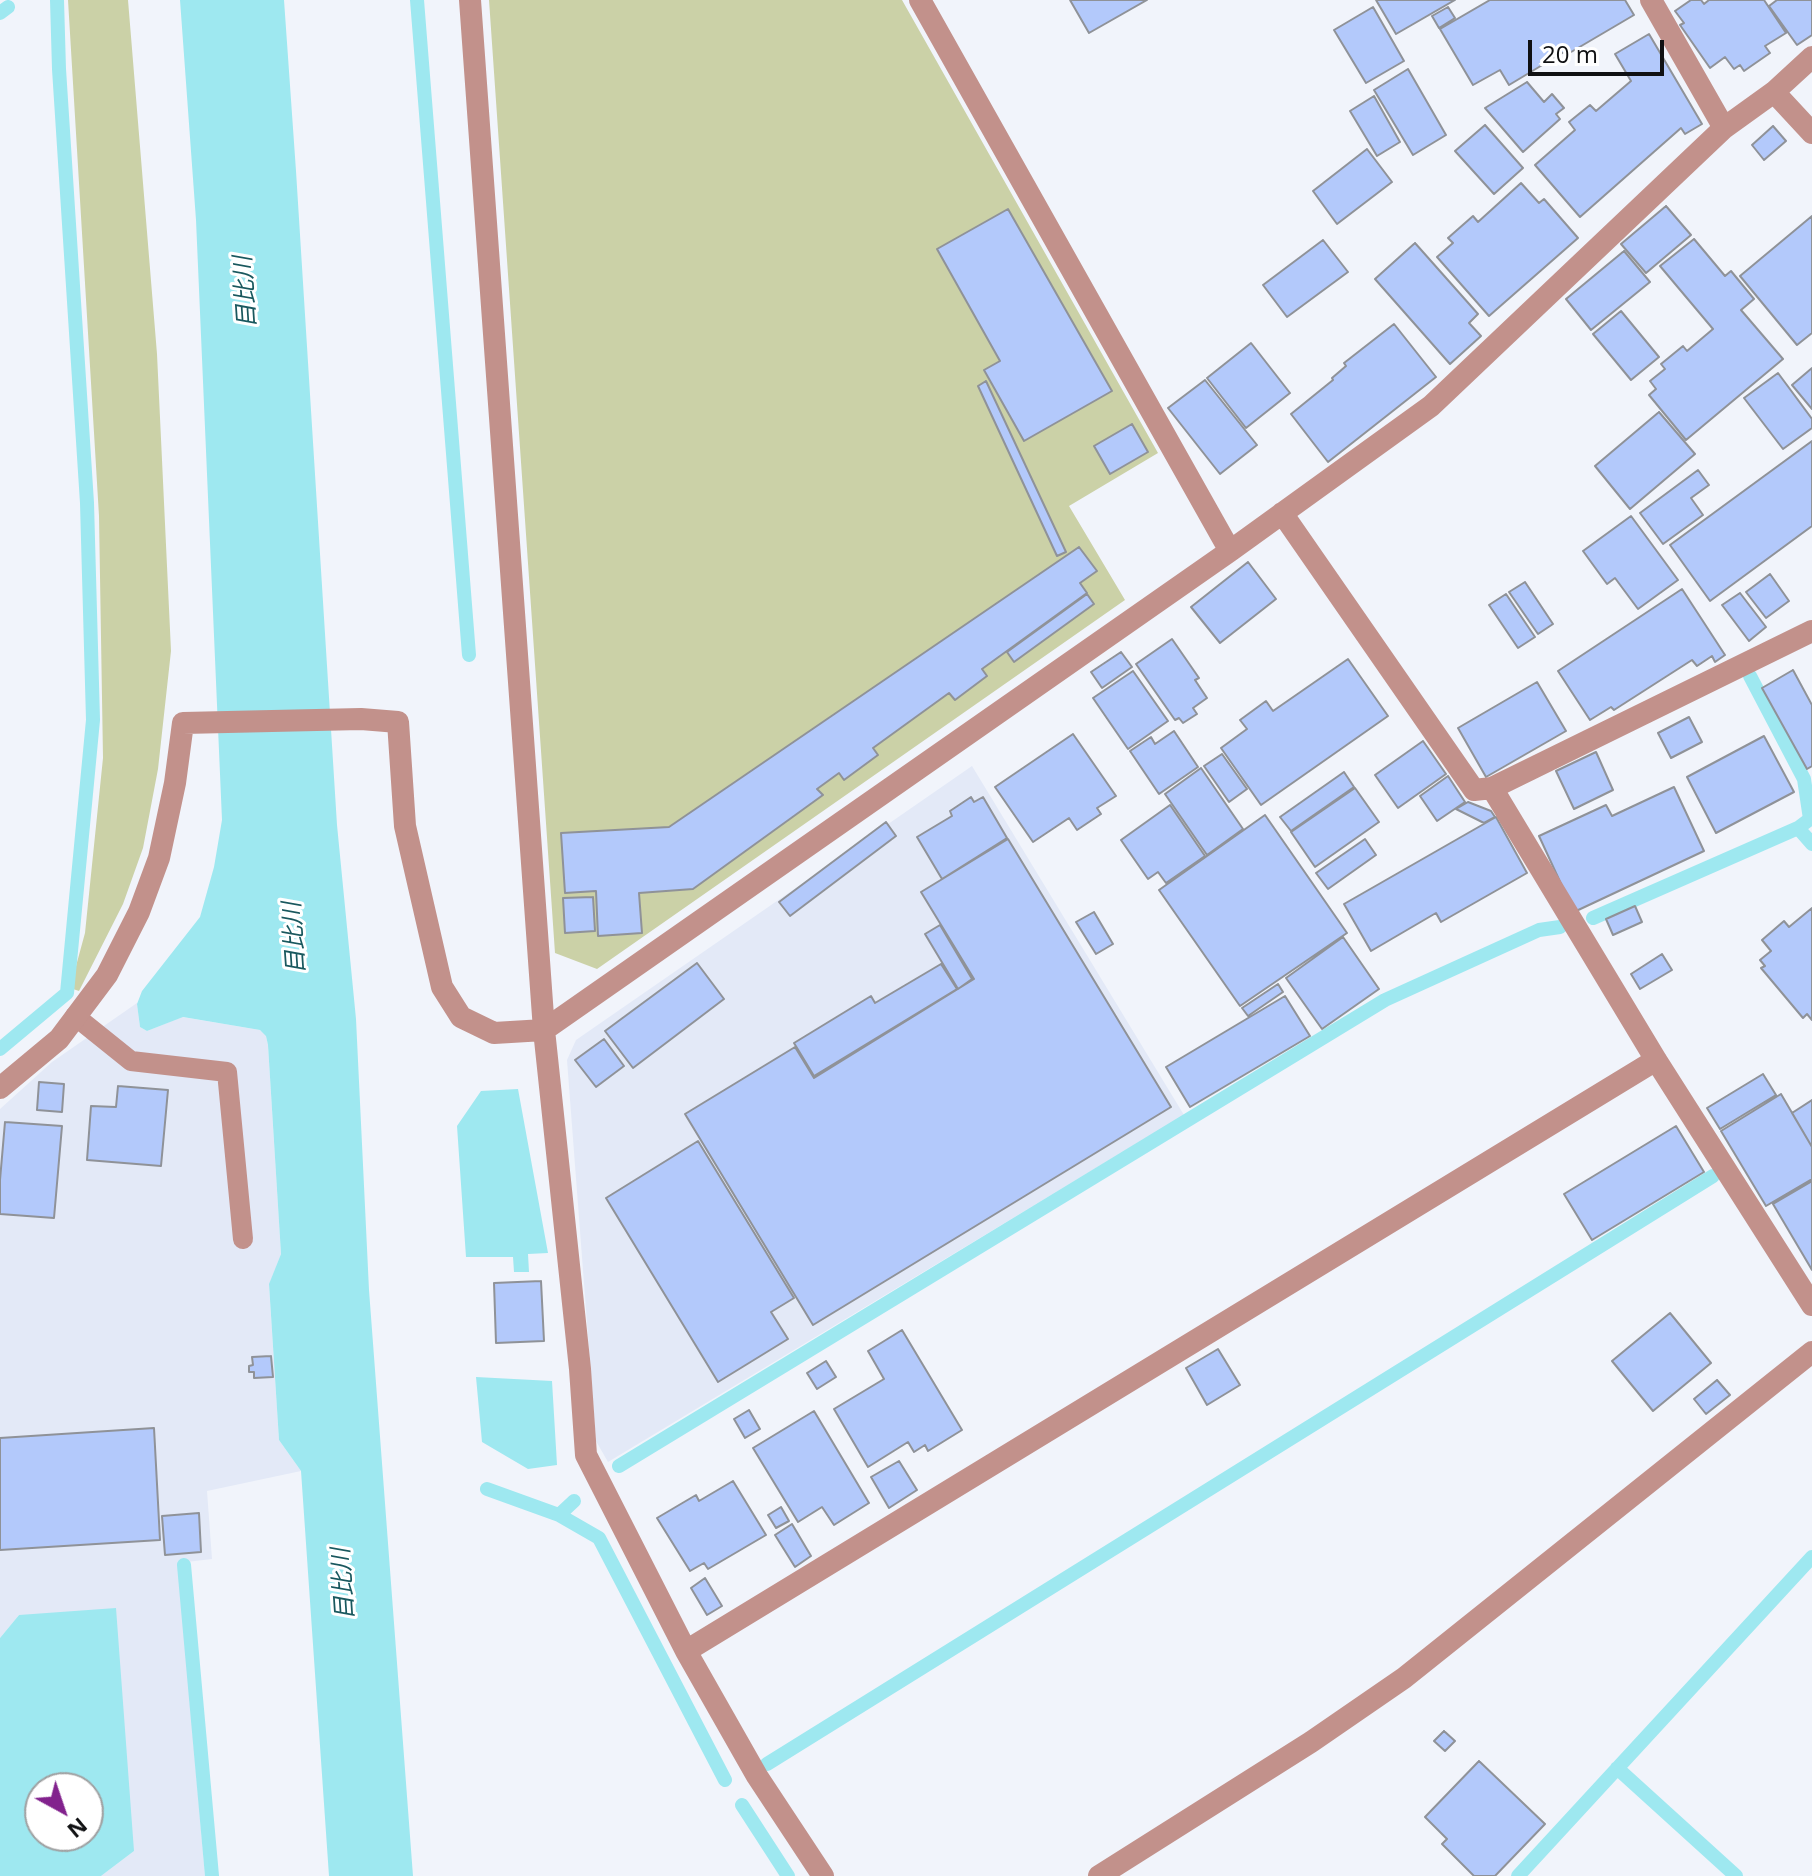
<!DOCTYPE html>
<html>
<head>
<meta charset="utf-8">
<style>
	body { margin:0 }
	#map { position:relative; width:1812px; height:1876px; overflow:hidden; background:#f1f4fb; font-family:"Open Sans",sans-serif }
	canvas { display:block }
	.north { position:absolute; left:24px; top:1772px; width:80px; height:80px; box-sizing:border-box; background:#fff; border:2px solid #9fa0a1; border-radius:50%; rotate:140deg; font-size:22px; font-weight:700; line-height:32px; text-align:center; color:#101113 }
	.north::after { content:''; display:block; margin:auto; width:28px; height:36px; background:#82228d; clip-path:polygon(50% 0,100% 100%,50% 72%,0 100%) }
	.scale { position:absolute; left:1528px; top:40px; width:136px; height:36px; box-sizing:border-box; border:4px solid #101113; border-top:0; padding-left:10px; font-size:24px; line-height:28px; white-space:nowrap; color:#101113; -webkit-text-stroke:6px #fff; paint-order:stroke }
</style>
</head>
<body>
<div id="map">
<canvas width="1812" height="1876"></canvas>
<div class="north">N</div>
<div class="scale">20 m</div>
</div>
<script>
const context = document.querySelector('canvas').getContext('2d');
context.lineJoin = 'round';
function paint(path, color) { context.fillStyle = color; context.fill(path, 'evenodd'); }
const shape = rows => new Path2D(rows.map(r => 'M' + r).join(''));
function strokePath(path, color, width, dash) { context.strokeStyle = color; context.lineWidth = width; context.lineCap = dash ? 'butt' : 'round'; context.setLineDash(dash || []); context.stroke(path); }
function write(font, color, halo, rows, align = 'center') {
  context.font = font + ' "Open Sans","Noto Sans JP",sans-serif'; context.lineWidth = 6; context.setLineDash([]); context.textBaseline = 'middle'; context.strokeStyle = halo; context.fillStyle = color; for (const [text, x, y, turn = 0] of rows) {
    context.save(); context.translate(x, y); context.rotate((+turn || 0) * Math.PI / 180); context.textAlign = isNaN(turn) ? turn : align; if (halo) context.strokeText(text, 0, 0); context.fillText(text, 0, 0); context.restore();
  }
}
paint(shape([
	[972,766,1184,1115,608,1462,596,1441,567,1060,576,1040],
	[137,1003,140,1027,147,1031,182,1017,260,1030,266,1035,268,1045,281,1254,269,1285,279,1440,301,1471,207,1491,212,1559,178,1563,205,1876,101,1876,134,1851,19,1615,0,1638,0,1109,52,1062]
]), '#e3e9f7');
paint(shape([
	[68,0,128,0,157,354,171,651,158,769,143,848,123,904,79,991,70,988,85,933,103,758,99,516],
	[489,0,902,0,1158,453,1069,506,1125,600,597,969,555,953]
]), '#cbd1a7');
paint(shape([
	[180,0,284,0,296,171,337,825,356,1019,369,1290,413,1876,329,1876,301,1471,279,1440,269,1284,281,1254,268,1045,266,1036,260,1030,183,1017,147,1031,140,1027,137,1004,142,991,200,917,214,867,222,820,196,220],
	[518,1089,548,1253,528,1254,529,1272,514,1272,513,1257,466,1257,457,1126,481,1091],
	[476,1377,552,1381,557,1465,528,1469,482,1442],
	[116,1608,134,1851,101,1876,0,1876,0,1638,19,1615],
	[40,1788,88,1788,88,1836,40,1836]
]), '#9ee8f0');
strokePath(shape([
	[417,0,469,655],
	[0,13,8,7],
	[1750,676,1804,779,1810,819,1798,828],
	[1593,918,1798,828,1812,844],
	[0,1049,67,993,93,720,87,503,59,69,57,0],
	[619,1466,1385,1000,1539,930,1560,927],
	[487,1489,559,1515,599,1538,725,1780],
	[559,1515,574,1501],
	[184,1565,212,1876],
	[767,1764,1713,1176],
	[1617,1768,1736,1876],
	[742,1805,788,1876],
	[1518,1876,1812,1557]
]), '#9ee8f0', 14);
const building = shape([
	[1070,0,1147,0,1089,33,1070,0],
	[1376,0,1455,0,1396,34,1376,0],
	[1490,0,1625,0,1634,15,1566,55,1564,52,1509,85,1500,70,1473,85,1440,29,1490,0],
	[1691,0,1701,0,1704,4,1709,0,1764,0,1786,33,1765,46,1770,53,1744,71,1740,65,1734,69,1725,57,1710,68,1680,25,1684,23,1675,11,1691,0],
	[1777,0,1812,0,1812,35,1797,45,1769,6,1777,0],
	[1373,7,1404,61,1366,83,1334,30,1373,7],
	[1448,7,1455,18,1439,28,1432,16,1448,7],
	[1649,34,1702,124,1685,134,1681,128,1580,217,1535,165,1575,130,1569,122,1590,105,1596,111,1631,81,1615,54,1649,34],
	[1408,69,1446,135,1413,155,1374,90,1408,69],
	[1527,82,1544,102,1552,94,1564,108,1556,114,1560,119,1523,152,1485,108,1527,82],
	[1374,96,1400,142,1377,156,1350,111,1374,96],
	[1485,125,1523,168,1494,194,1455,151,1485,125],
	[1773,126,1786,141,1764,160,1752,145,1773,126],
	[1367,149,1392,182,1337,224,1313,191,1367,149],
	[1521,183,1539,203,1544,199,1578,238,1489,316,1437,257,1453,243,1448,238,1473,216,1478,222,1521,183],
	[1666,206,1691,235,1646,273,1621,244,1666,206],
	[1008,209,1112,391,1024,441,984,370,1000,361,937,249,1008,209],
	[1812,216,1812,333,1797,345,1740,276,1812,216],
	[1694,239,1725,276,1731,271,1754,299,1741,310,1783,359,1686,440,1649,395,1656,389,1650,381,1665,369,1661,364,1683,346,1687,351,1713,329,1660,266,1694,239],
	[1323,240,1348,272,1287,317,1263,285,1323,240],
	[1415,243,1478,314,1469,323,1481,336,1450,364,1375,279,1415,243],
	[1624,251,1650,282,1591,330,1566,299,1624,251],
	[1621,311,1659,357,1631,380,1593,334,1621,311],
	[1394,324,1436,377,1328,462,1291,414,1333,380,1332,378,1346,366,1344,363,1394,324],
	[1251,343,1290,393,1246,428,1207,378,1251,343],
	[1812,368,1812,409,1792,385,1812,368],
	[1778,373,1812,419,1812,428,1783,449,1744,398,1778,373],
	[1205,380,1257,445,1220,474,1168,408,1205,380],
	[986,381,1066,552,1057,556,978,386,986,381],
	[1659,412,1695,454,1630,509,1595,466,1659,412],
	[1132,424,1148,452,1110,474,1094,446,1132,424],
	[1812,441,1812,526,1710,601,1670,545,1812,441],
	[1698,470,1709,485,1691,498,1703,515,1663,544,1640,513,1698,470],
	[1631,516,1678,580,1638,609,1615,578,1607,584,1583,551,1631,516],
	[1079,547,1097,571,1080,583,1087,593,982,669,987,676,955,700,949,693,873,748,878,755,844,780,839,773,817,789,823,795,693,889,639,893,642,933,598,936,596,891,565,893,561,833,669,827,1079,547],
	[1248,562,1276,599,1220,643,1191,607,1248,562],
	[1770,574,1789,601,1766,618,1746,592,1770,574],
	[1525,582,1553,624,1538,634,1509,592,1525,582],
	[1682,589,1725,655,1715,662,1712,656,1697,666,1692,660,1614,710,1611,707,1590,720,1558,671,1682,589],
	[1740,593,1766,627,1749,641,1722,605,1740,593],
	[1087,594,1094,604,1014,662,1007,652,1087,594],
	[1506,594,1535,637,1518,648,1489,605,1506,594],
	[1172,639,1199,678,1195,680,1207,698,1193,708,1197,714,1183,723,1179,718,1175,720,1136,664,1172,639],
	[1121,652,1132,667,1102,688,1091,672,1121,652],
	[1348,659,1388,716,1261,805,1221,748,1247,729,1240,720,1266,701,1273,711,1348,659],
	[1793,670,1812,705,1812,766,1807,769,1762,688,1793,670],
	[1133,671,1168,721,1128,749,1093,698,1133,671],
	[1537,682,1566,731,1486,777,1458,728,1537,682],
	[1689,717,1702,742,1671,758,1658,733,1689,717],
	[1174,731,1198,767,1159,794,1130,751,1151,737,1155,744,1174,731],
	[1073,734,1116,796,1097,808,1101,814,1077,830,1069,818,1033,842,995,787,1073,734],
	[1764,736,1794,792,1716,833,1687,777,1764,736],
	[1423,741,1446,774,1398,808,1375,775,1423,741],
	[1596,752,1613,790,1574,809,1556,771,1596,752],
	[1222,754,1247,789,1229,802,1204,766,1222,754],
	[1201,768,1243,829,1207,855,1165,794,1201,768],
	[1344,772,1354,787,1291,831,1280,817,1344,772],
	[1448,776,1465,802,1437,821,1420,796,1448,776],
	[1674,787,1704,851,1574,912,1539,836,1606,805,1612,816,1674,787],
	[1355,788,1379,822,1315,867,1291,832,1355,788],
	[971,797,974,802,983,797,1007,838,942,879,917,837,952,816,950,811,971,797],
	[1468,802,1491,811,1495,817,1484,823,1456,809,1468,802],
	[1170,805,1205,856,1166,883,1158,872,1148,879,1121,840,1170,805],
	[1265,815,1347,933,1240,1006,1159,890,1265,815],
	[1496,817,1527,873,1441,922,1436,913,1371,951,1344,904,1496,817],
	[886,822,896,836,790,916,779,902,886,822],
	[1008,839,1171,1107,813,1325,685,1114,795,1047,814,1078,974,979,921,892,1008,839],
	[1365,839,1376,855,1328,889,1316,873,1365,839],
	[593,897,595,931,565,933,563,898,593,897],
	[1635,906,1642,922,1613,935,1606,919,1635,906],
	[1812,908,1812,1020,1807,1014,1803,1018,1761,968,1765,966,1760,960,1771,951,1762,940,1784,921,1789,927,1812,908],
	[1094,912,1113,944,1096,954,1076,922,1094,912],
	[940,925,972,979,958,989,925,934,940,925],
	[1343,937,1379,989,1322,1029,1286,978,1343,937],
	[1662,954,1672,970,1640,989,1631,974,1662,954],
	[697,963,724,999,633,1068,605,1031,697,963],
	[941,964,957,989,814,1076,794,1043,871,996,875,1003,941,964],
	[1278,984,1283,992,1248,1016,1242,1008,1278,984],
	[1285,996,1310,1036,1190,1107,1166,1067,1285,996],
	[604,1039,624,1066,596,1087,575,1060,604,1039],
	[1763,1074,1776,1095,1720,1129,1707,1108,1763,1074],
	[39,1082,64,1084,62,1112,37,1110,39,1082],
	[118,1086,168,1090,161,1166,87,1160,91,1106,116,1107,118,1086],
	[1781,1094,1812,1147,1812,1179,1766,1206,1721,1131,1781,1094],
	[1812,1100,1812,1147,1792,1113,1812,1100],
	[5,1122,62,1126,54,1218,0,1214,0,1180,5,1122],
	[1676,1126,1704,1172,1592,1240,1564,1194,1676,1126],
	[698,1141,794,1298,771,1312,788,1339,718,1382,606,1198,698,1141],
	[1812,1181,1812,1270,1773,1204,1812,1181],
	[541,1281,544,1341,496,1343,494,1283,541,1281],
	[1670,1313,1711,1363,1653,1411,1612,1361,1670,1313],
	[902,1330,962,1430,928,1451,925,1445,914,1452,908,1442,868,1467,834,1409,884,1379,868,1351,902,1330],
	[1218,1349,1240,1385,1207,1405,1186,1368,1218,1349],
	[271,1356,273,1377,254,1378,254,1372,249,1372,249,1366,253,1365,252,1357,271,1356],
	[826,1361,836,1377,817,1389,807,1373,826,1361],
	[1717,1380,1730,1395,1706,1414,1694,1399,1717,1380],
	[749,1410,760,1429,745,1438,734,1419,749,1410],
	[814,1411,869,1503,834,1525,822,1507,798,1522,753,1448,814,1411],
	[154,1428,160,1540,0,1550,0,1438,154,1428],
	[899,1461,917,1490,889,1508,871,1477,899,1461],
	[733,1481,766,1535,708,1569,704,1563,690,1571,657,1518,696,1495,699,1501,733,1481],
	[781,1507,789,1521,776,1528,768,1515,781,1507],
	[199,1513,201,1552,165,1555,162,1516,199,1513],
	[792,1524,811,1556,795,1567,775,1535,792,1524],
	[705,1578,722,1606,707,1615,691,1588,705,1578],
	[1444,1731,1455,1741,1445,1751,1434,1741,1444,1731],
	[1479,1761,1545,1824,1495,1876,1474,1876,1442,1844,1447,1839,1425,1817,1479,1761]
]);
paint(building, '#b3c9fb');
strokePath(building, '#8f9298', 2);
strokePath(shape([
	[75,1016,131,1061,227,1072,243,1239]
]), '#c2918b', 20);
strokePath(shape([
	[470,0,544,1030,580,1369,586,1455,686,1651,757,1776,823,1876],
	[920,0,1230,551],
	[1651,0,1724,128],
	[1774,92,1812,133],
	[1282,513,1474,790,1492,788,1812,631],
	[1492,788,1656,1060,1812,1305],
	[0,1088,59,1039,107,975,139,912,159,858,175,783,183,723,361,719,398,722,405,826,442,987,461,1017,494,1033,544,1030,1230,551,1431,406,1724,128,1774,92,1812,57],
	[686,1651,1656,1060],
	[1099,1876,1311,1742,1404,1678,1812,1352]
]), '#c2918b', 22);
write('italic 24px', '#19585e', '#fff', [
	["目比川",246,292,-94],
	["目比川",295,938,-94],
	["目比川",344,1584,-94]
]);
</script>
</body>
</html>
